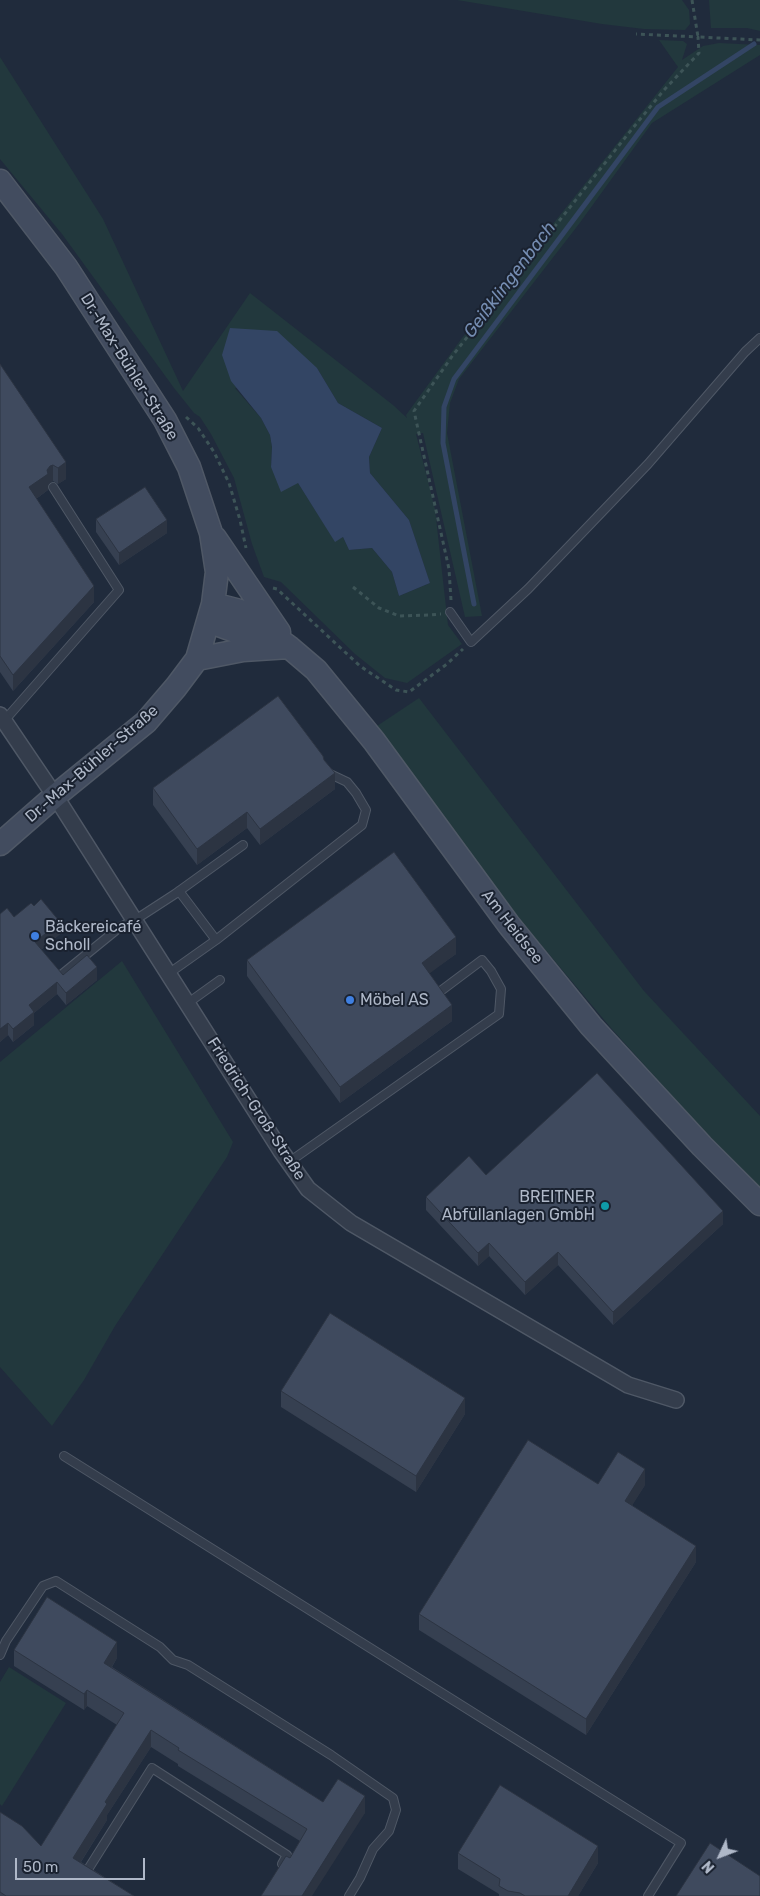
<!DOCTYPE html>
<html>
<head>
<meta charset="utf-8">
<style>
	body { margin:0 }
	#map { position:relative; width:760px; height:1896px; overflow:hidden; background:#202b3c; font-family:Rubik,sans-serif }
	canvas { display:block }
	.north { position:absolute; left:695px; top:1831px; width:50px; height:50px; -webkit-text-stroke:4px #1a2230; paint-order:stroke; rotate:227deg; font-size:14px; font-weight:700; line-height:20px; text-align:center; color:#afb8c8 }
	.north::after { content:''; display:block; margin:auto; width:18px; height:22px; background:#afb8c8; clip-path:polygon(50% 0,100% 100%,50% 72%,0 100%) }
	.scale { position:absolute; left:15px; top:1858px; width:130px; height:22px; box-sizing:border-box; border:2px solid #afb8c8; border-top:0; padding-left:6px; font-size:15px; line-height:18px; white-space:nowrap; color:#afb8c8; -webkit-text-stroke:4px #1a2230; paint-order:stroke }
</style>
</head>
<body>
<div id="map">
<canvas width="760" height="1896"></canvas>
<div class="north">N</div>
<div class="scale">50 m</div>
</div>
<script>
const context = document.querySelector('canvas').getContext('2d');
context.lineJoin = 'round';
function paint(path, color) { context.fillStyle = color; context.fill(path, 'evenodd'); }
const shape = rows => new Path2D(rows.map(r => 'M' + r).join(''));
function strokePath(path, color, width, dash) { context.strokeStyle = color; context.lineWidth = width; context.lineCap = dash ? 'butt' : 'round'; context.setLineDash(dash || []); context.stroke(path); }
function write(font, color, halo, rows, align = 'center') {
  context.font = font + ' Rubik,sans-serif'; context.lineWidth = 4; context.setLineDash([]); context.textBaseline = 'middle'; context.strokeStyle = halo; context.fillStyle = color; for (const [text, x, y, turn = 0] of rows) {
    context.save(); context.translate(x, y); context.rotate((+turn || 0) * Math.PI / 180); context.textAlign = isNaN(turn) ? turn : align; if (halo) context.strokeText(text, 0, 0); context.fillText(text, 0, 0); context.restore();
  }
}
paint(shape([
	[457,0,682,0,689,10,690,24,685,30,644,29,602,24],
	[709,0,760,0,760,31,747,28,711,28],
	[659,40,683,41,687,44,682,60,703,46,719,43,760,45,760,55,652,123,579,224,459,379,450,403,447,433,482,616,465,617,423,433,416,434,435,509,448,625,462,644,407,683,385,678,355,654,281,582,264,577,252,544,234,478,211,434,200,417,194,413,174,388,62,234,0,159,0,57,103,219,183,391,250,293,393,405,407,418,406,415,462,338,678,67],
	[317,368,338,403,382,428,369,457,370,473,409,520,430,583,399,596,392,572,372,548,349,550,343,537,335,541,298,483,271,467,272,447,270,435,261,418,235,388],
	[419,698,644,991,760,1116,760,1188,692,1118,611,1028,532,934,462,846,398,756,377,726],
	[122,961,233,1142,227,1157,115,1326,84,1380,52,1426,0,1367,0,1062],
	[9,1667,66,1703,2,1806,0,1804,0,1682]
]), '#22383d');
paint(shape([
	[230,328,277,331,317,368,338,403,382,428,369,457,370,473,409,520,430,583,399,596,392,572,372,548,349,550,343,537,335,542,298,483,281,492,271,467,272,447,270,435,261,418,231,381,222,355]
]), '#334564');
strokePath(shape([
	[474,604,443,443,444,407,454,379,658,107,754,44]
]), '#334564', 5);
const lane = shape([
	[450,612,471,642,528,589,648,464,745,352,760,338],
	[4,721,119,590,53,487],
	[216,940,362,825,366,810,356,793,347,782,328,773],
	[168,974,216,940,179,891],
	[61,975,120,927,135,920,175,894,243,845],
	[188,1003,220,980],
	[289,1162,499,1014,501,989,491,971,482,960,438,993],
	[64,1456,681,1843,648,1896],
	[0,1655,6,1641,43,1586,56,1581,160,1647,173,1660,188,1665,331,1755,393,1798,396,1810,389,1831,373,1849,360,1878,349,1896],
	[87,1871,152,1768,287,1855,282,1864]
]);
const street = shape([
	[0,715,61,805,281,1151,308,1189,351,1223,628,1385,676,1400]
]);
const secondary = shape([
	[0,181,66,267,165,420,189,467,211,533,217,572,213,604,197,659,176,687,146,722,55,796,0,844],
	[215,538,279,632],
	[213,604,240,611,289,647,316,670,374,741,509,925,591,1026,702,1146,760,1204],
	[208,621,235,631,274,639],
	[197,659,243,650,289,647]
]);
strokePath(lane, '#4f5866', 10);
strokePath(street, '#4f5866', 18);
strokePath(secondary, '#4f5866', 25);
strokePath(shape([
	[692,0,698,37,760,40],
	[186,417,198,428,214,452,229,483,240,520,246,548],
	[353,587,379,608,399,616,429,615,441,614],
	[273,588,277,589,360,666,396,690,409,692,447,664,463,649],
	[451,600,449,569,414,411,453,355,628,134,664,90,699,53,698,37,636,34]
]), '#3d5457', 3, [4, 4]);
strokePath(lane, '#343d4c', 8);
strokePath(street, '#343d4c', 15);
strokePath(secondary, '#424c5f', 22);
paint(shape([
	[0,364,66,479,58,484,53,481,50,483,48,485,48,490,36,499,94,602,13,691,0,672],
	[96,519,167,533,119,565,96,532],
	[324,760,335,789,260,845,247,828,197,865,153,805,153,788],
	[34,906,60,934,41,950,63,975,97,980,66,1005,57,994,34,1013,34,1025,13,1042,8,1035,0,1042,0,914,14,917],
	[456,954,429,973,452,1021,340,1103,247,976,247,960],
	[486,1175,723,1224,613,1325,558,1265,525,1295,489,1256,478,1266,426,1210,426,1197],
	[281,1391,465,1414,416,1492,281,1407],
	[645,1485,632,1505,696,1562,586,1735,419,1630,419,1614],
	[14,1650,117,1658,112,1667,323,1802,365,1813,290,1858,300,1841,178,1766,178,1764,151,1747,107,1815,107,1820,81,1862,134,1896,0,1896,0,1812,41,1846,117,1725,87,1706,84,1710,14,1666],
	[458,1853,598,1863,578,1896,499,1896,499,1894,458,1869]
]), '#364051');
paint(shape([
	[66,462,66,479,58,484,58,468],
	[53,465,53,481,50,483,48,485,48,490,29,504,29,487,47,470,50,466],
	[167,520,167,533,119,565,119,553],
	[94,586,94,602,13,691,13,675],
	[335,773,335,789,260,845,260,829],
	[247,812,247,828,197,865,197,849],
	[60,922,60,934,35,955,35,942],
	[456,937,456,954,422,979,422,963],
	[97,967,97,980,66,1005,66,993],
	[57,982,57,994,34,1013,34,1025,13,1042,13,1029,29,1005],
	[452,1005,452,1021,340,1103,340,1087],
	[8,1023,8,1035,0,1042,0,1029],
	[723,1211,723,1224,613,1325,613,1312],
	[489,1243,489,1256,478,1266,478,1253],
	[558,1252,558,1265,525,1295,525,1282],
	[465,1398,465,1414,416,1492,416,1476],
	[645,1469,645,1485,625,1517,625,1501],
	[696,1546,696,1562,586,1735,586,1719],
	[117,1642,117,1658,104,1679,104,1663],
	[87,1690,87,1706,84,1710,84,1694],
	[151,1730,151,1747,107,1815,107,1820,73,1874,73,1858,105,1802],
	[365,1796,365,1813,312,1896,302,1896],
	[598,1846,598,1863,578,1896,568,1896]
]), '#2c3442');
const building = shape([
	[0,364,66,462,58,468,53,465,50,466,47,470,48,474,29,487,94,586,13,675,0,656,0,364],
	[145,487,167,520,119,553,96,519,145,487],
	[278,696,323,756,324,760,335,773,260,829,247,812,197,849,153,788,278,696],
	[394,852,456,937,422,963,452,1005,340,1087,247,960,394,852],
	[41,899,60,922,35,942,63,975,87,955,97,967,66,993,57,982,29,1005,34,1012,13,1029,8,1023,0,1029,0,914,7,908,14,917,31,903,34,906,41,899],
	[597,1073,723,1211,613,1312,558,1252,525,1282,489,1243,478,1253,426,1197,469,1156,486,1175,597,1073],
	[330,1313,465,1398,416,1476,281,1391,330,1313],
	[528,1440,598,1484,618,1452,645,1469,625,1501,696,1546,586,1719,419,1614,528,1440],
	[47,1597,117,1642,104,1663,323,1802,338,1779,365,1796,302,1896,261,1896,286,1856,290,1858,307,1829,178,1750,179,1748,151,1730,105,1802,107,1804,73,1858,134,1896,6,1896,0,1892,0,1812,22,1826,41,1846,124,1713,87,1690,84,1694,14,1650,47,1597],
	[500,1785,598,1846,568,1896,525,1896,520,1893,508,1891,499,1886,500,1879,458,1853,500,1785],
	[710,1843,760,1876,760,1896,676,1896,710,1843]
]);
paint(building, '#3f4a5e');
strokePath(building, '#2c3442', 1);
for (const [x, y, r, color] of [
	[35,936,5,"#3f7fe0"],
	[350,1000,5,"#3f7fe0"],
	[605,1206,5,"#0f9aa8"]
]) { const dot = new Path2D(); dot.arc(x, y, r, 0, 2 * Math.PI); context.fillStyle = color; context.fill(dot); strokePath(dot, '#1a2230', 2); }
write('16px', '#afb8c8', '#1a2230', [
	["Dr.-Max-Bühler-Straße",129,367,58],
	["Dr.-Max-Bühler-Straße",92,764,-41],
	["Am Heidsee",512,927,52],
	["Friedrich-Groß-Straße",256,1109,57]
]);
write('16px', '#afb8c8', '#1a2230', [
	["Bäckereicafé",45,927],
	["Scholl",45,945],
	["Möbel AS",360,1000],
	["BREITNER",595,1197,"right"],
	["Abfüllanlagen GmbH",595,1215,"right"]
], 'left');
write('italic 18px', '#758db2', '#1a2230', [
	["Geißklingenbach",510,280,-53]
]);
</script>
</body>
</html>
